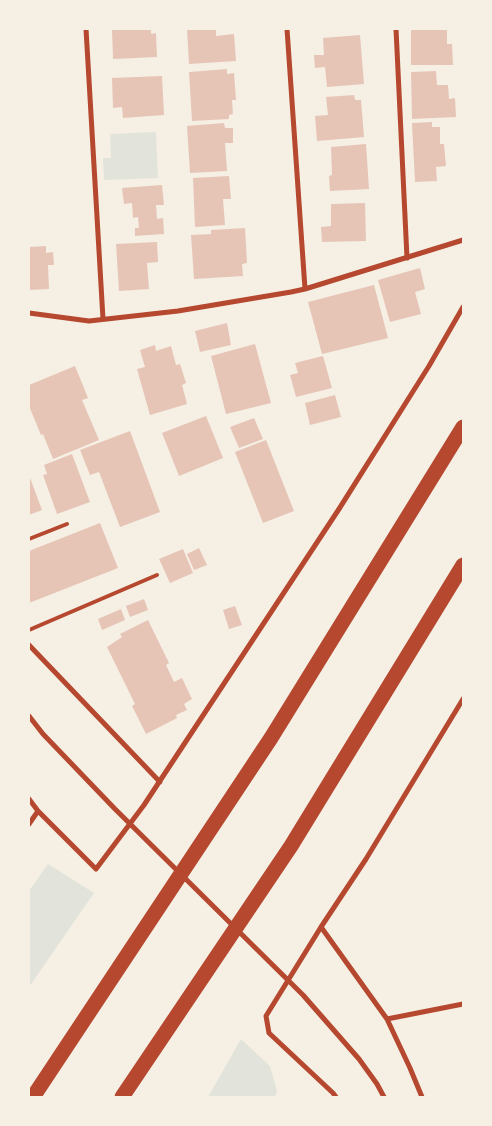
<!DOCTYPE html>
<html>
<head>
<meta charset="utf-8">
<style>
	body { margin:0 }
	#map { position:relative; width:492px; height:1126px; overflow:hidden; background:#f6efe4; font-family:"Asap Condensed",sans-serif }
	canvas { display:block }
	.frame { position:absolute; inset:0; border:30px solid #f6efe4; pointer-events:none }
</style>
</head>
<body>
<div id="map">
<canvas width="492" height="1126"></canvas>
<div class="frame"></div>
</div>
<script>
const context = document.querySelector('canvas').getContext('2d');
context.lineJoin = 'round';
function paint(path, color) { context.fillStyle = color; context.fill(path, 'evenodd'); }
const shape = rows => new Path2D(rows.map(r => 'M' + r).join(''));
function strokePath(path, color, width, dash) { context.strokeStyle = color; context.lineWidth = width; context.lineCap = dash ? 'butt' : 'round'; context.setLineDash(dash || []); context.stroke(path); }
paint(shape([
	[156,132,158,178,104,180,103,158,111,158,110,134],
	[48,864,94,893,29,987,29,891],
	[241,1039,270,1066,277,1091,275,1097,208,1097]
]), '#e2e4dc');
paint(shape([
	[112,29,151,29,151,34,156,33,157,57,113,59],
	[187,29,216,29,216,36,234,34,236,61,189,64],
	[411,29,447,29,447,44,452,44,453,65,411,65],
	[360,35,364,84,327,87,325,67,315,68,314,55,324,55,323,38],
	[227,69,227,74,234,73,236,100,232,100,233,114,229,115,229,119,192,121,189,72],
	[436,71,437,85,448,85,449,99,455,98,456,117,412,119,411,72],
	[162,76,164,115,123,118,122,107,113,108,112,78],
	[354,95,355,100,361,100,364,137,317,141,315,116,328,115,326,97],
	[432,122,432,127,440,127,440,144,444,144,446,166,436,167,437,181,415,182,412,123],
	[224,123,225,128,233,128,233,143,225,143,227,171,190,173,187,126],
	[366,144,369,189,330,191,329,176,332,175,331,147],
	[229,176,231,199,223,199,225,225,195,227,193,178],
	[162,185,164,205,156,205,157,219,163,218,164,234,135,236,135,228,139,228,138,217,133,218,132,203,124,204,122,188],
	[365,203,366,241,322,242,321,227,331,226,331,204],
	[245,228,247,263,242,264,243,276,194,279,191,235,211,234,211,230],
	[157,242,158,262,147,263,149,289,119,291,116,244],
	[46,246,46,253,53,252,54,265,48,265,49,289,29,290,29,247],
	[420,268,425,289,415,292,421,314,390,322,378,280],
	[374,285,388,338,322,354,308,302],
	[227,323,231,345,200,352,195,331],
	[255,344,271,403,226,414,211,356],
	[155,345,156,351,171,346,176,365,180,364,186,383,182,385,187,404,150,415,137,369,145,367,140,350],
	[323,356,332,388,296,397,290,375,298,373,295,363],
	[75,366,88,398,82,400,99,440,53,459,43,434,41,435,29,406,29,403,30,403,29,399,29,385],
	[335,395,341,417,310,425,305,403],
	[206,416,223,458,179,476,162,433],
	[254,418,263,439,239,448,230,427],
	[130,431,160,512,120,527,99,472,90,475,80,450],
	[266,440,294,511,263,523,235,452],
	[72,454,90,502,57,514,43,475,47,474,44,465],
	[29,475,42,510,29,515],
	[100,523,118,568,29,603,29,551],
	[199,548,207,565,194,570,187,554],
	[183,549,193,573,170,583,159,559],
	[144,599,148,610,130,617,126,606],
	[235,606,242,625,229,629,223,610],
	[121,609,125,620,102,630,98,619],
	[148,620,169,663,166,665,174,682,182,678,192,699,184,704,187,710,176,715,177,718,146,734,132,706,135,704,107,647,122,637,120,634]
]), '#e6c5b7');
strokePath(shape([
	[29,539,67,524],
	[29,630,157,575]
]), '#b5482f', 4);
strokePath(shape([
	[86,29,103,319],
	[287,29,305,289],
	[396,29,407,258],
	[29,313,89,321,178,311,291,292,305,289,463,240],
	[29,645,160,782],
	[29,716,43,734,115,809,303,995,359,1059,377,1084,384,1097],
	[29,799,38,811,96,869,144,805,339,509,429,366,463,307],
	[29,824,38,811],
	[321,927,387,1019,410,1068,422,1097],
	[387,1019,463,1004],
	[336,1097,333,1093,269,1033,266,1016,321,927,366,859,463,699]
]), '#b5482f', 5);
strokePath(shape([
	[33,1097,271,738,463,427],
	[122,1097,291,846,463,565]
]), '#b5482f', 15);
</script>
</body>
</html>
